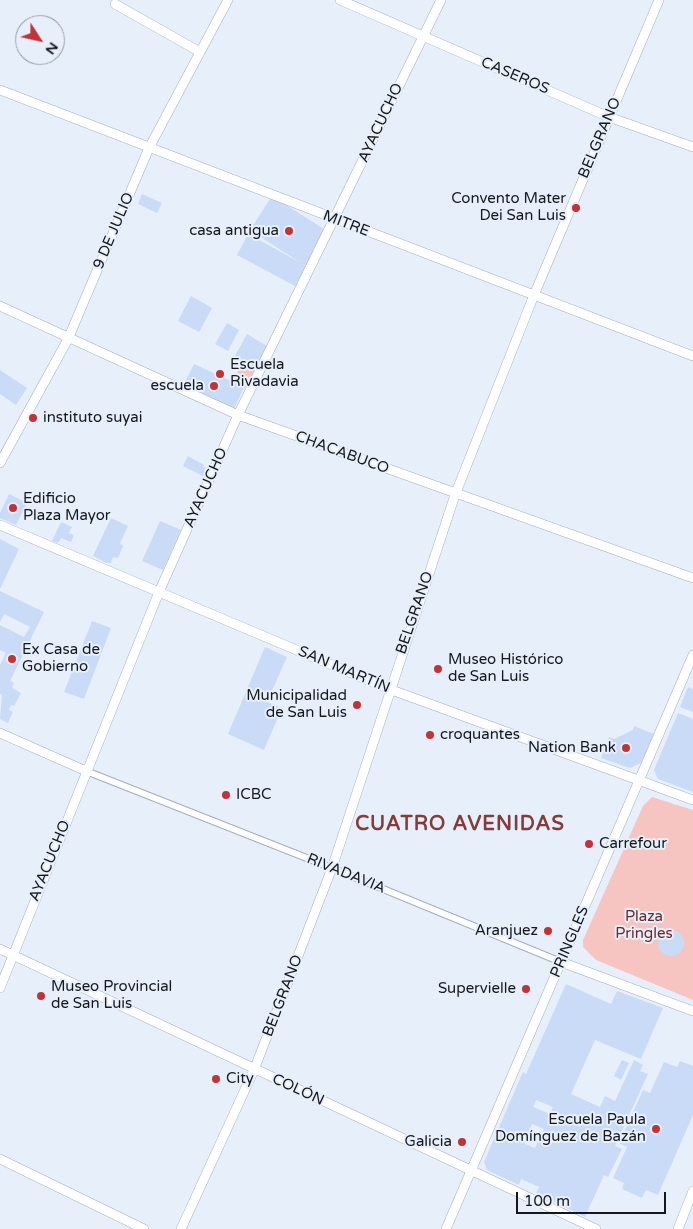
<!DOCTYPE html>
<html>
<head>
<meta charset="utf-8">
<style>
	body { margin:0 }
	#map { position:relative; width:693px; height:1229px; overflow:hidden; background:#e7effb; font-family:"Varela Round",sans-serif }
	canvas { display:block }
	.north { position:absolute; left:15px; top:15px; width:50px; height:50px; box-sizing:border-box; background:#e7effb; border:1px solid #9399a1; border-radius:50%; rotate:125deg; font-size:14px; font-weight:700; line-height:20px; text-align:center; color:#14171b }
	.north::after { content:''; display:block; margin:auto; width:18px; height:22px; background:#c23236; clip-path:polygon(50% 0,100% 100%,50% 72%,0 100%) }
	.scale { position:absolute; left:516px; top:1192px; width:150px; height:22px; box-sizing:border-box; border:2px solid #14171b; border-top:0; padding-left:6px; font-size:15px; line-height:18px; white-space:nowrap; color:#14171b; -webkit-text-stroke:4px #e7effb; paint-order:stroke }
</style>
</head>
<body>
<div id="map">
<canvas width="693" height="1229"></canvas>
<div class="north">N</div>
<div class="scale">100 m</div>
</div>
<script>
const context = document.querySelector('canvas').getContext('2d');
context.lineJoin = 'round';
function paint(path, color) { context.fillStyle = color; context.fill(path, 'evenodd'); }
const shape = rows => new Path2D(rows.map(r => 'M' + r).join(''));
function strokePath(path, color, width, dash) { context.strokeStyle = color; context.lineWidth = width; context.lineCap = dash ? 'butt' : 'round'; context.setLineDash(dash || []); context.stroke(path); }
function write(font, color, halo, rows, align = 'center') {
  context.font = font + ' "Varela Round",sans-serif'; context.lineWidth = 4; context.setLineDash([]); context.textBaseline = 'middle'; context.strokeStyle = halo; context.fillStyle = color; for (const [text, x, y, turn = 0] of rows) {
    context.save(); context.translate(x, y); context.rotate((+turn || 0) * Math.PI / 180); context.textAlign = isNaN(turn) ? turn : align; if (halo) context.strokeText(text, 0, 0); context.fillText(text, 0, 0); context.restore();
  }
}
paint(shape([
	[243,361,256,369,245,388,233,382],
	[652,797,693,810,693,1000,596,960,583,947,583,940,643,806]
]), '#f7c5c1');
paint(shape([
	[142,194,162,203,157,213,138,204],
	[272,196,327,231,295,286,237,255,248,234,301,263,250,230],
	[191,296,212,308,199,332,178,321],
	[227,323,239,330,228,351,215,344],
	[247,334,267,346,256,369,235,356],
	[194,364,244,387,234,409,184,384],
	[0,370,27,388,16,405,0,394],
	[188,456,204,465,203,467,207,468,203,476,183,466],
	[9,494,27,503,16,525,0,518,0,513],
	[111,518,128,526,120,543,123,546,118,558,113,557,111,563,107,563,93,556],
	[160,521,181,530,163,570,142,561],
	[61,522,72,527,69,533,74,535,71,542,61,538,58,543,52,541],
	[0,539,19,549,0,589],
	[0,591,44,612,10,681,14,683,12,688,21,693,14,706,11,705,9,710,13,712,8,723,0,719,2,695,0,694,0,665,6,653,0,650,0,625,24,637,30,627,4,614,0,622],
	[92,621,111,628,84,699,64,692],
	[265,647,287,657,267,702,282,708,264,750,228,734],
	[688,687,693,689,693,712,680,707],
	[678,713,693,719,693,792,658,779,654,770],
	[634,726,654,734,641,763,630,768,601,758,609,737,614,739,633,730],
	'658 943a13 13 0 1 1 26 0a13 13 0 1 1-26 0Z',
	[566,984,611,1004,617,991,663,1008,641,1059,595,1040,571,1094,600,1107,605,1096,615,1101,634,1060,643,1065,640,1071,648,1074,615,1146,622,1149,608,1177,604,1175,585,1217,536,1193,539,1187,521,1179,519,1185,487,1170,484,1162,523,1072,526,1074],
	[536,1100,553,1107,550,1114,533,1107],
	[532,1124,544,1129,535,1148,525,1144,524,1139,514,1135,516,1131,527,1136],
	[622,1060,629,1063,621,1080,614,1076],
	[680,1061,693,1066,693,1115,658,1195,646,1190,642,1198,622,1189,624,1183,613,1178,627,1147,619,1143,643,1090,650,1093,664,1062,677,1067]
]), '#c9dbf6');
const pedestrian = shape([
	[86,771,332,868,561,962]
]);
const minor = shape([
	[340,0,609,117,693,147],
	[115,4,200,52],
	[0,90,693,356],
	[0,306,238,415,693,578],
	[0,463,68,339,149,148,228,0],
	[0,525,389,689,693,800],
	[0,733,86,771],
	[0,949,596,1229],
	[561,962,693,1011],
	[0,988,159,592,238,415,441,0],
	[0,1159,144,1229],
	[181,1229,254,1070,332,868,455,495,534,295,659,0],
	[446,1229,693,655],
	[678,1229,693,1191]
]);
strokePath(pedestrian, '#a6aeba', 8);
strokePath(minor, '#a6aeba', 10);
strokePath(pedestrian, '#fff', 6);
strokePath(minor, '#fff', 9);
for (const [x, y, r, color] of [
	[576,208,5,"#c23236"],
	[289,231,5,"#c23236"],
	[220,374,5,"#c23236"],
	[214,386,5,"#c23236"],
	[33,418,5,"#c23236"],
	[13,508,5,"#c23236"],
	[12,659,5,"#c23236"],
	[438,669,5,"#c23236"],
	[357,705,5,"#c23236"],
	[430,735,5,"#c23236"],
	[626,748,5,"#c23236"],
	[226,795,5,"#c23236"],
	[589,844,5,"#c23236"],
	[548,931,5,"#c23236"],
	[526,989,5,"#c23236"],
	[41,996,5,"#c23236"],
	[216,1079,5,"#c23236"],
	[656,1129,5,"#c23236"],
	[462,1142,5,"#c23236"]
]) { const dot = new Path2D(); dot.arc(x, y, r, 0, 2 * Math.PI); context.fillStyle = color; context.fill(dot); strokePath(dot, '#e7effb', 2); }
write('15px', '#14171b', '#e7effb', [
	["CASEROS",515,76,23],
	["AYACUCHO",381,123,-65],
	["BELGRANO",600,138,-67],
	["MITRE",346,224,21],
	["9 DE JULIO",114,231,-67],
	["CHACABUCO",342,453,20],
	["AYACUCHO",206,488,-66],
	["BELGRANO",415,613,-71],
	["SAN MARTÍN",344,670,23],
	["AYACUCHO",50,861,-68],
	["RIVADAVIA",346,874,22],
	["PRINGLES",570,942,-67],
	["BELGRANO",283,996,-69],
	["COLÓN",298,1090,25]
]);
write('15px', '#14171b', '#e7effb', [
	["Convento Mater",566,199,"right"],
	["Dei San Luis",566,216,"right"],
	["casa antigua",279,231,"right"],
	["Escuela",230,365],
	["Rivadavia",230,382],
	["escuela",204,386,"right"],
	["instituto suyai",43,418],
	["Edificio",23,499],
	["Plaza Mayor",23,516],
	["Ex Casa de",22,650],
	["Gobierno",22,667],
	["Museo Histórico",448,660],
	["de San Luis",448,677],
	["Municipalidad",347,696,"right"],
	["de San Luis",347,713,"right"],
	["croquantes",440,735],
	["Nation Bank",616,748,"right"],
	["ICBC",236,795],
	["Carrefour",599,844],
	["Aranjuez",538,931,"right"],
	["Museo Provincial",51,987],
	["de San Luis",51,1004],
	["Supervielle",516,989,"right"],
	["City",226,1079],
	["Escuela Paula",646,1120,"right"],
	["Domínguez de Bazán",646,1137,"right"],
	["Galicia",452,1142,"right"]
], 'left');
write('15px', '#6d2726', '#e7effb', [
	["Plaza",644,917],
	["Pringles",644,934]
]);
context.letterSpacing = '1px';
write('bold 20px', '#843c39', '#e7effb', [
	["CUATRO AVENIDAS",460,825]
]);
context.letterSpacing = '0px';
</script>
</body>
</html>
